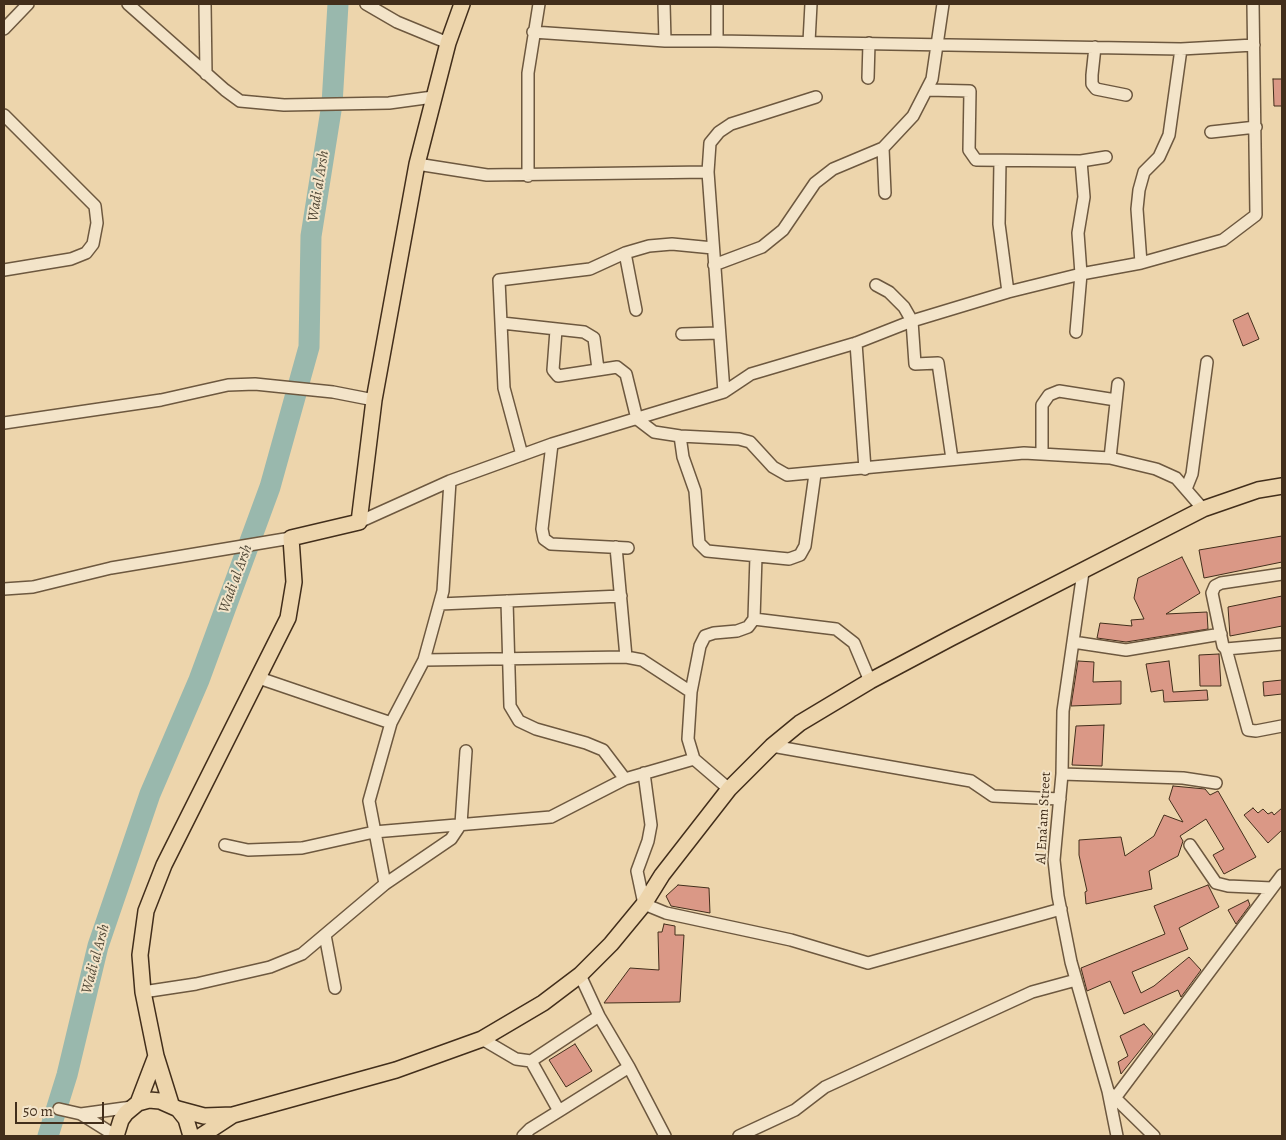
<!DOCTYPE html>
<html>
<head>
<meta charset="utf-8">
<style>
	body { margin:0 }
	#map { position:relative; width:1286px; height:1140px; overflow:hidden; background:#edd5ac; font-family:Alegreya,serif }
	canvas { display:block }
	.frame { position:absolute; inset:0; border:5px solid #422e1b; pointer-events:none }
	.scale { position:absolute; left:15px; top:1102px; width:89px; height:22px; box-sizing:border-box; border:2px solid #422e1b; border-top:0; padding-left:6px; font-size:15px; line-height:18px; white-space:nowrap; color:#422e1b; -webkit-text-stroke:4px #f3e4c9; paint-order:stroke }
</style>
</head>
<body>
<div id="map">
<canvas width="1286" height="1140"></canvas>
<div class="frame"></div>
<div class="scale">50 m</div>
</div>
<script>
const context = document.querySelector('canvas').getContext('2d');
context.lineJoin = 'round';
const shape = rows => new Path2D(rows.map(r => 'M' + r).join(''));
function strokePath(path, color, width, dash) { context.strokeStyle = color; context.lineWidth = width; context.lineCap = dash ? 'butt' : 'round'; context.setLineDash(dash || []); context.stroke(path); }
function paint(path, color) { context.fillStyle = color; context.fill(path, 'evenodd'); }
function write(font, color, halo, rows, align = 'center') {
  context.font = font + ' Alegreya,serif'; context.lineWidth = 4; context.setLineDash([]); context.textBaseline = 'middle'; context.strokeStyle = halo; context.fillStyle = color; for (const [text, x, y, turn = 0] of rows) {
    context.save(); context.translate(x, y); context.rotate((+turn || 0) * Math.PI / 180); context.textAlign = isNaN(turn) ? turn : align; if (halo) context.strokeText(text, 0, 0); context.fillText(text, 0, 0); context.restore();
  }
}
strokePath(shape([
	[48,1136,67,1075,98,946,150,794,199,680,270,487,309,347,311,236,332,104,338,4]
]), '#99b8ad', 21);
const building = shape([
	[1273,79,1282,79,1282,106,1274,106,1273,79],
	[1248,313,1259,339,1243,346,1233,320,1248,313],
	[1282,536,1282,562,1204,578,1199,550,1282,536],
	[1182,557,1200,593,1166,614,1207,612,1208,629,1126,642,1097,638,1100,623,1132,626,1131,620,1144,619,1134,598,1138,578,1182,557],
	[1282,596,1282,626,1230,636,1228,607,1282,596],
	[1219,654,1221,686,1200,686,1199,655,1219,654],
	[1078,661,1094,662,1093,682,1121,681,1121,704,1071,706,1078,661],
	[1169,661,1173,692,1207,690,1208,700,1164,702,1163,690,1151,692,1146,664,1169,661],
	[1282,680,1282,694,1264,696,1263,682,1282,680],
	[1104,725,1102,766,1072,765,1076,726,1104,725],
	[1173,786,1205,789,1210,795,1218,791,1256,857,1224,874,1213,855,1224,849,1206,819,1180,836,1183,841,1178,856,1149,871,1152,889,1086,904,1085,892,1087,891,1079,855,1079,840,1121,837,1125,856,1154,836,1164,815,1183,822,1169,799,1173,786],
	[1253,808,1258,813,1263,809,1268,814,1272,812,1274,815,1282,808,1282,830,1268,843,1244,815,1253,808],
	[678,885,709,888,710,913,671,906,666,896,678,885],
	[1208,885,1219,907,1179,928,1188,949,1132,972,1141,993,1154,986,1189,957,1201,970,1181,997,1178,990,1124,1014,1110,981,1087,991,1081,968,1165,934,1154,906,1208,885],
	[1248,900,1250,905,1236,924,1228,910,1248,900],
	[664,924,675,926,675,935,684,935,680,1002,604,1003,630,968,659,970,658,932,662,932,664,924],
	[1144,1024,1153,1034,1121,1074,1118,1062,1128,1056,1120,1036,1144,1024],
	[575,1044,592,1071,566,1087,549,1060,575,1044]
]);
paint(building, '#da9886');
strokePath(building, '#422e1b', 1);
const minor = shape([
	[128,4,225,90,240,101,284,105,389,103,433,97],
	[205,4,206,74],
	[366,4,397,22,448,43],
	[4,29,28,4],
	[533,32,665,41,664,4],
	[665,41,717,41,717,4],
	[717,41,1181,49,1254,45],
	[809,42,811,4],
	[1095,47,1092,75,1092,84,1096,89,1126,95],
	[868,78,869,43],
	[928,90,970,91,969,150,976,160,1081,161,1106,157],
	[4,115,95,206,97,223,93,244,86,253,71,259,4,270],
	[1211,132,1256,127],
	[883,148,885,193],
	[1000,161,999,224,1008,292],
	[417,164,487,175,708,172],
	[528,176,528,73,539,4],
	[625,253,636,310],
	[1141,263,1137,209,1139,190,1144,172,1159,157,1169,135,1181,49],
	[714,265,762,247,783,230,815,183,833,169,883,148,913,116,932,79,943,4],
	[876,285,889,292,904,307,912,321,915,364,938,363,952,459],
	[502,323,584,332,594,338,598,369],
	[556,330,553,370,558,376,617,367,626,374,637,419,654,432,680,436,739,439,750,442,773,467,787,475,1024,453,1110,458,1156,469,1176,478,1203,509],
	[1076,332,1081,274,1078,233,1084,197,1081,161],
	[682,334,719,333],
	[856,343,865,469],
	[724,392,708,172,710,143,719,132,731,124,816,97],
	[4,423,161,400,228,385,255,384,333,392,374,400],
	[680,436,683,457,695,491,699,543,707,551,789,559,800,555,805,546,815,474],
	[552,444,542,529,544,539,551,544,628,548],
	[1042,453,1042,405,1049,395,1059,391,1116,400],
	[522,455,504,388,499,280,590,269,625,253,649,246,672,244,713,248],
	[1110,458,1118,384],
	[1186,489,1192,474,1207,362],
	[359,522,450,481,552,444,724,392,751,374,856,343,912,321,1008,292,1081,274,1141,263,1223,240,1256,215,1253,4],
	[616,547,626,657],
	[1083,572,1063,711,1062,774,1054,860,1058,896,1071,962,1108,1091,1117,1136],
	[1282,574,1221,583,1215,586,1212,593,1223,646,1226,649,1282,644],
	[4,589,33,587,111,568,291,538],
	[507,601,510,706,519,721,536,729,586,743,603,750,625,779,694,759],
	[440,604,621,596],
	[754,619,836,629,854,643,870,681],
	[1073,642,1126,650,1221,634],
	[1226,649,1248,730,1256,731,1282,726],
	[424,660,626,657,642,660,691,692],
	[259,678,391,723,424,660,443,591,450,481],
	[772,746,971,781,993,796,1060,799],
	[644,773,651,825,648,841,637,871,644,904,666,913,791,940,868,963,1061,909],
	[1062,774,1183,778,1216,783],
	[729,789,694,759,688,739,691,692,700,646,705,636,714,633,737,631,748,627,754,619,756,556],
	[225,845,248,850,302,848,374,832,551,817,625,779],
	[1190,845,1216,883,1228,886,1272,888],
	[385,884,369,801,391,723],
	[325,935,335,988],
	[580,975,599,1016,629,1067,665,1136],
	[143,992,196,984,270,967,302,954,385,884,451,839,461,824,466,751],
	[482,1039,516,1059,531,1061,559,1111,629,1067],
	[531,1061,599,1016],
	[1111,1094,1154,1136],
	[1115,1098,1282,875],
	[59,1109,81,1114,132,1107],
	[81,1114,116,1136],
	[523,1136,530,1129,559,1111],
	[739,1136,795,1110,825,1087,1032,992,1076,980]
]);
const major = shape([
	[138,1103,156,1056],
	[171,1104,156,1056,143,992,140,955,146,911,164,865,288,618,294,582,291,538,359,522,374,400,417,164,448,43,462,4],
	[178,1109,204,1116,233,1115,396,1070,482,1039,543,1003,580,975,611,944,644,904,662,875,729,789,772,746,800,723,870,681,951,638,1203,509,1258,490,1282,486],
	[116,1136,121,1120,126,1113,138,1103,149,1100,160,1101,178,1109,186,1119,191,1136],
	[201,1136,233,1115]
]);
strokePath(minor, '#6d583f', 14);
strokePath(major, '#422e1b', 18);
strokePath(minor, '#f3e4c9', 11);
strokePath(major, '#edd5ac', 15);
write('14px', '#422e1b', '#f3e4c9', [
	["Al Ena'am Street",1044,818,-87]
]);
write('italic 15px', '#534a38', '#f3e4c9', [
	["Wadi al Arsh",319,186,-81],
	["Wadi al Arsh",236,579,-70],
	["Wadi al Arsh",96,959,-75]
]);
</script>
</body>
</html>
